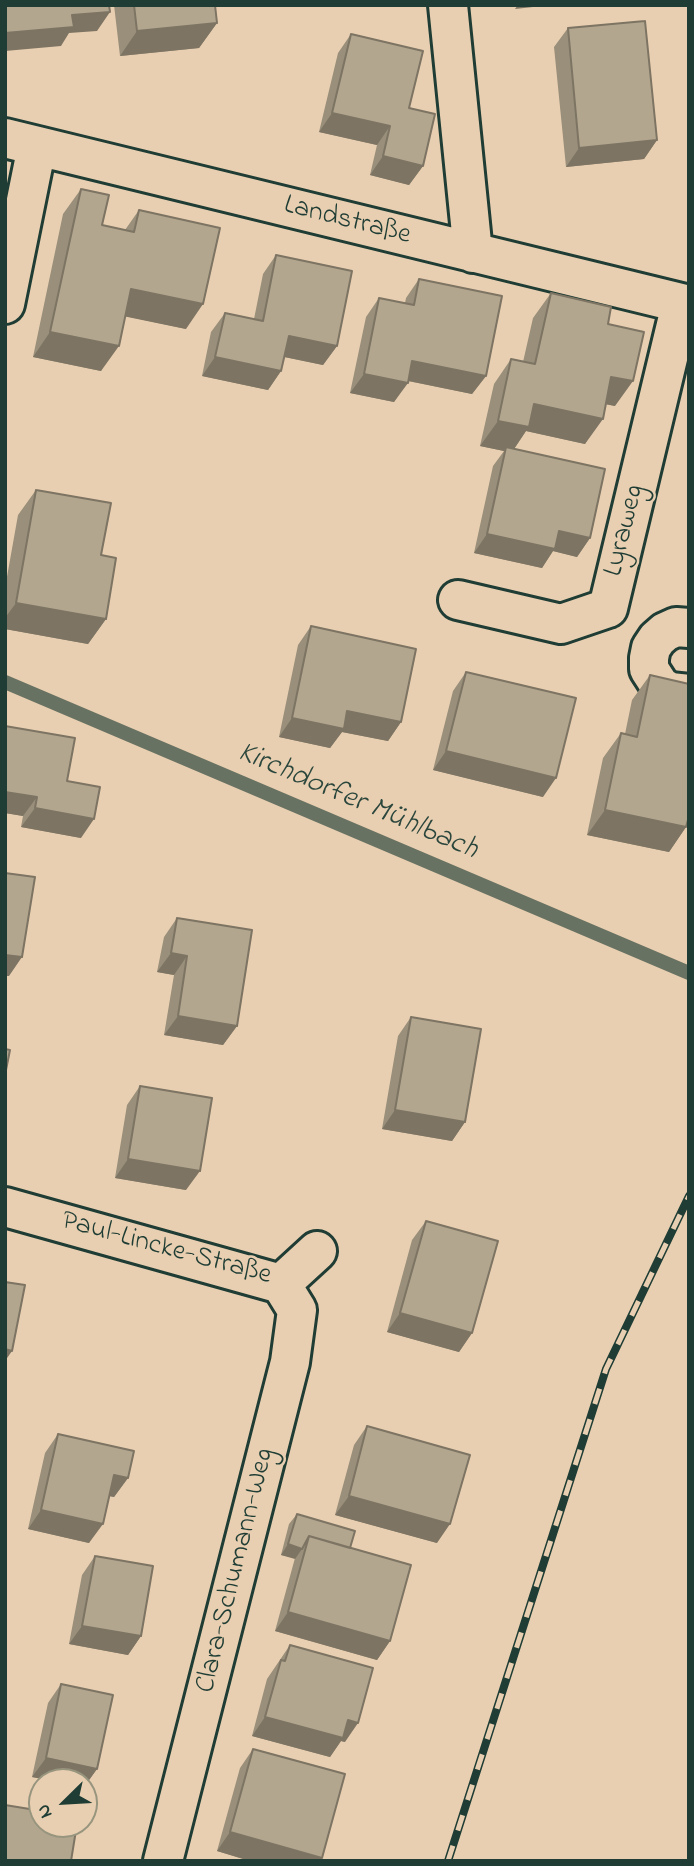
<!DOCTYPE html>
<html>
<head>
<meta charset="utf-8">
<style>
	body { margin:0 }
	#map { position:relative; width:694px; height:1866px; overflow:hidden; background:#e9cfb1; font-family:"Indie Flower",sans-serif }
	canvas { display:block }
	.frame { position:absolute; inset:0; border:7px solid #1f3d34; pointer-events:none }
	.north { position:absolute; left:28px; top:1768px; width:70px; height:70px; box-sizing:border-box; background:#e9cfb1; border:2px solid #98957f; border-radius:50%; rotate:246deg; font-size:19px; font-weight:700; line-height:28px; text-align:center; color:#1f3d34 }
	.north::after { content:''; display:block; margin:auto; width:24px; height:32px; background:#1f3d34; clip-path:polygon(50% 0,100% 100%,50% 72%,0 100%) }
</style>
</head>
<body>
<div id="map">
<canvas width="694" height="1866"></canvas>
<div class="frame"></div>
<div class="north">N</div>
</div>
<script>
const context = document.querySelector('canvas').getContext('2d');
context.lineJoin = 'round';
const shape = rows => new Path2D(rows.map(r => 'M' + r).join(''));
function strokePath(path, color, width, dash) { context.strokeStyle = color; context.lineWidth = width; context.lineCap = dash ? 'butt' : 'round'; context.setLineDash(dash || []); context.stroke(path); }
function paint(path, color) { context.fillStyle = color; context.fill(path, 'evenodd'); }
function write(font, color, halo, rows, align = 'center') {
  context.font = font + ' "Indie Flower",sans-serif'; context.lineWidth = 5; context.setLineDash([]); context.textBaseline = 'middle'; context.strokeStyle = halo; context.fillStyle = color; for (const [text, x, y, turn = 0] of rows) {
    context.save(); context.translate(x, y); context.rotate((+turn || 0) * Math.PI / 180); context.textAlign = isNaN(turn) ? turn : align; if (halo) context.strokeText(text, 0, 0); context.fillText(text, 0, 0); context.restore();
  }
}
strokePath(shape([
	[5,682,689,973]
]), '#687262', 14);
const minor = shape([
	[448,5,473,253],
	[5,138,689,305],
	[5,304,37,146],
	[458,600,561,624,608,608],
	[608,608,681,304],
	[689,628,676,627,665,632,657,639,651,648,649,658,649,669,660,686,670,692,689,694],
	[5,1207,281,1284,317,1251],
	[163,1861,290,1362,297,1310,281,1284]
]);
strokePath(minor, '#1f3d34', 44);
strokePath(minor, '#e9cfb1', 38);
const rail = shape([
	[448,1861,606,1369,689,1196]
]);
strokePath(rail, '#1f3d34', 8);
strokePath(rail, '#e9cfb1', 5, [16]);
paint(shape([
	[114,5,215,5,217,23,199,48,120,56],
	[568,28,657,140,644,159,566,167,554,47],
	[351,34,409,108,423,166,409,185,370,175,377,145,319,132,338,53],
	[81,189,102,225,125,230,139,210,186,329,125,316,101,371,33,357,63,214],
	[276,255,337,346,323,365,284,357,281,371,268,390,202,376,211,332,225,313,254,319,263,274],
	[419,279,486,376,472,394,408,381,394,402,350,393,366,317,379,298,405,303,406,298],
	[551,293,608,324,615,406,606,404,585,444,526,431,514,449,590,538,577,557,553,551,542,568,474,553,493,466,504,451,480,446,494,384,511,359,523,362,533,318],
	[36,490,101,555,106,619,88,644,5,629,5,588,18,515],
	[311,626,401,722,388,741,342,732,330,748,279,737,298,645],
	[466,672,543,797,433,770,453,691],
	[650,675,686,827,669,852,587,835,603,758,621,733,625,734,632,700],
	[5,726,81,838,21,827,23,816,5,813],
	[177,918,237,1026,223,1045,164,1035,174,975,157,972,164,937],
	[411,1017,465,1122,452,1141,382,1129,398,1036],
	[140,1086,186,1190,115,1178,127,1105],
	[426,1221,472,1333,459,1352,387,1332,412,1240],
	[367,1426,437,1543,335,1515,354,1445],
	[58,1434,128,1478,114,1497,109,1496,89,1543,28,1529,45,1453],
	[297,1514,350,1548,390,1641,377,1660,275,1631,295,1558,281,1555,289,1524],
	[95,1556,141,1636,128,1655,69,1644,82,1575],
	[290,1645,345,1742,341,1741,330,1757,252,1736,267,1679],
	[61,1684,113,1695,97,1769,84,1787,84,1782,58,1782,32,1777,48,1703],
	[253,1749,322,1858,320,1861,250,1861,217,1851,240,1768]
]), '#998f7a');
paint(shape([
	[518,5,551,5,515,9],
	[110,12,97,31,69,33,61,46,5,51,5,33,72,15],
	[217,23,199,48,120,56,137,31],
	[332,113,390,126,377,145,319,132],
	[657,140,644,159,566,167,579,148],
	[383,156,423,166,409,185,370,175],
	[131,289,203,304,186,329,113,314],
	[50,332,119,346,101,371,33,357],
	[289,336,337,346,323,365,275,355],
	[215,357,281,371,268,390,202,376],
	[412,361,486,376,472,394,399,379],
	[364,374,408,383,394,402,350,393],
	[611,377,633,381,615,406,594,402],
	[534,404,603,419,585,444,526,431,512,452,506,447,504,451,480,446,498,421],
	[559,531,590,538,577,557,553,551,542,568,474,553,487,534],
	[16,603,106,619,88,644,5,629,5,618],
	[347,711,401,722,388,741,342,732,330,748,279,737,292,718],
	[446,751,556,778,543,797,433,770],
	[5,792,37,797,23,816,5,813],
	[35,808,94,819,81,838,21,827],
	[605,810,686,827,669,852,587,835],
	[171,953,187,956,174,975,157,972],
	[5,955,22,957,9,976,5,976],
	[178,1016,237,1026,223,1045,164,1035],
	[395,1110,465,1122,452,1141,382,1129],
	[128,1159,200,1171,186,1190,115,1178],
	[400,1313,472,1333,459,1352,387,1332],
	[5,1349,12,1351,5,1361],
	[114,1475,128,1478,114,1497,100,1494],
	[349,1496,450,1524,437,1543,335,1515],
	[41,1510,103,1524,89,1543,28,1529],
	[288,1544,302,1549,295,1559,281,1555],
	[288,1612,390,1641,377,1660,275,1631],
	[82,1626,141,1636,128,1655,69,1644],
	[265,1717,348,1720,358,1723,345,1742,341,1741,330,1757,252,1736],
	[46,1758,97,1769,84,1787,84,1782,58,1782,32,1777],
	[230,1832,322,1858,320,1861,250,1861,217,1851]
]), '#7d7463');
const building = shape([
	[5,5,109,5,110,12,72,15,74,27,5,33,5,5],
	[134,5,215,5,217,23,137,31,134,5],
	[645,21,657,140,579,148,568,28,645,21],
	[351,34,423,51,409,108,435,114,423,166,383,156,390,126,332,113,351,34],
	[81,189,109,195,102,225,134,232,139,210,220,228,203,304,131,289,119,346,50,332,81,189],
	[276,255,352,271,337,346,289,336,281,371,215,357,225,313,263,321,276,255],
	[419,279,502,296,486,376,412,361,408,383,364,374,379,298,414,305,419,279],
	[551,293,611,307,608,324,644,332,633,381,611,377,603,419,534,404,529,427,498,421,511,359,535,364,551,293],
	[506,447,605,469,590,538,559,531,555,549,487,534,506,447],
	[36,490,111,503,101,555,116,558,106,619,16,603,36,490],
	[311,626,416,649,401,722,347,711,344,729,292,718,311,626],
	[466,672,576,698,556,778,446,751,466,672],
	[650,675,689,684,689,816,686,827,605,810,621,733,637,737,650,675],
	[5,726,75,738,67,781,100,787,94,819,35,808,37,797,5,792,5,726],
	[5,873,35,877,22,957,5,955,5,873],
	[177,918,252,930,237,1026,178,1016,187,956,171,953,177,918],
	[411,1017,481,1029,465,1122,395,1110,411,1017],
	[5,1049,10,1050,5,1075,5,1049],
	[140,1086,212,1098,200,1171,128,1159,140,1086],
	[426,1221,498,1241,472,1333,400,1313,426,1221],
	[5,1282,25,1285,12,1351,5,1349,5,1282],
	[367,1426,470,1455,450,1524,349,1496,367,1426],
	[58,1434,134,1451,128,1478,114,1475,103,1524,41,1510,58,1434],
	[297,1514,355,1531,350,1548,309,1536,302,1549,288,1544,297,1514],
	[309,1536,411,1565,390,1641,288,1612,309,1536],
	[95,1556,153,1566,141,1636,82,1626,95,1556],
	[290,1645,373,1668,358,1723,348,1720,343,1738,265,1717,281,1660,285,1661,290,1645],
	[61,1684,113,1695,97,1769,46,1758,61,1684],
	[253,1749,345,1774,322,1858,230,1832,253,1749],
	[5,1805,42,1811,42,1824,77,1824,71,1861,5,1861,5,1805]
]);
paint(building, '#b2a68e');
strokePath(building, '#7d7463', 2);
write('28px', '#1f3d34', '#e9cfb1', [
	["Landstraße",347,222,14],
	["Lyraweg",626,531,-76],
	["Paul-Lincke-Straße",166,1250,15],
	["Clara-Schumann-Weg",237,1571,-76]
]);
write('italic 30px', '#2b463c', '#e9cfb1', [
	["Kirchdorfer Mühlbach",357,803,23]
]);
</script>
</body>
</html>
